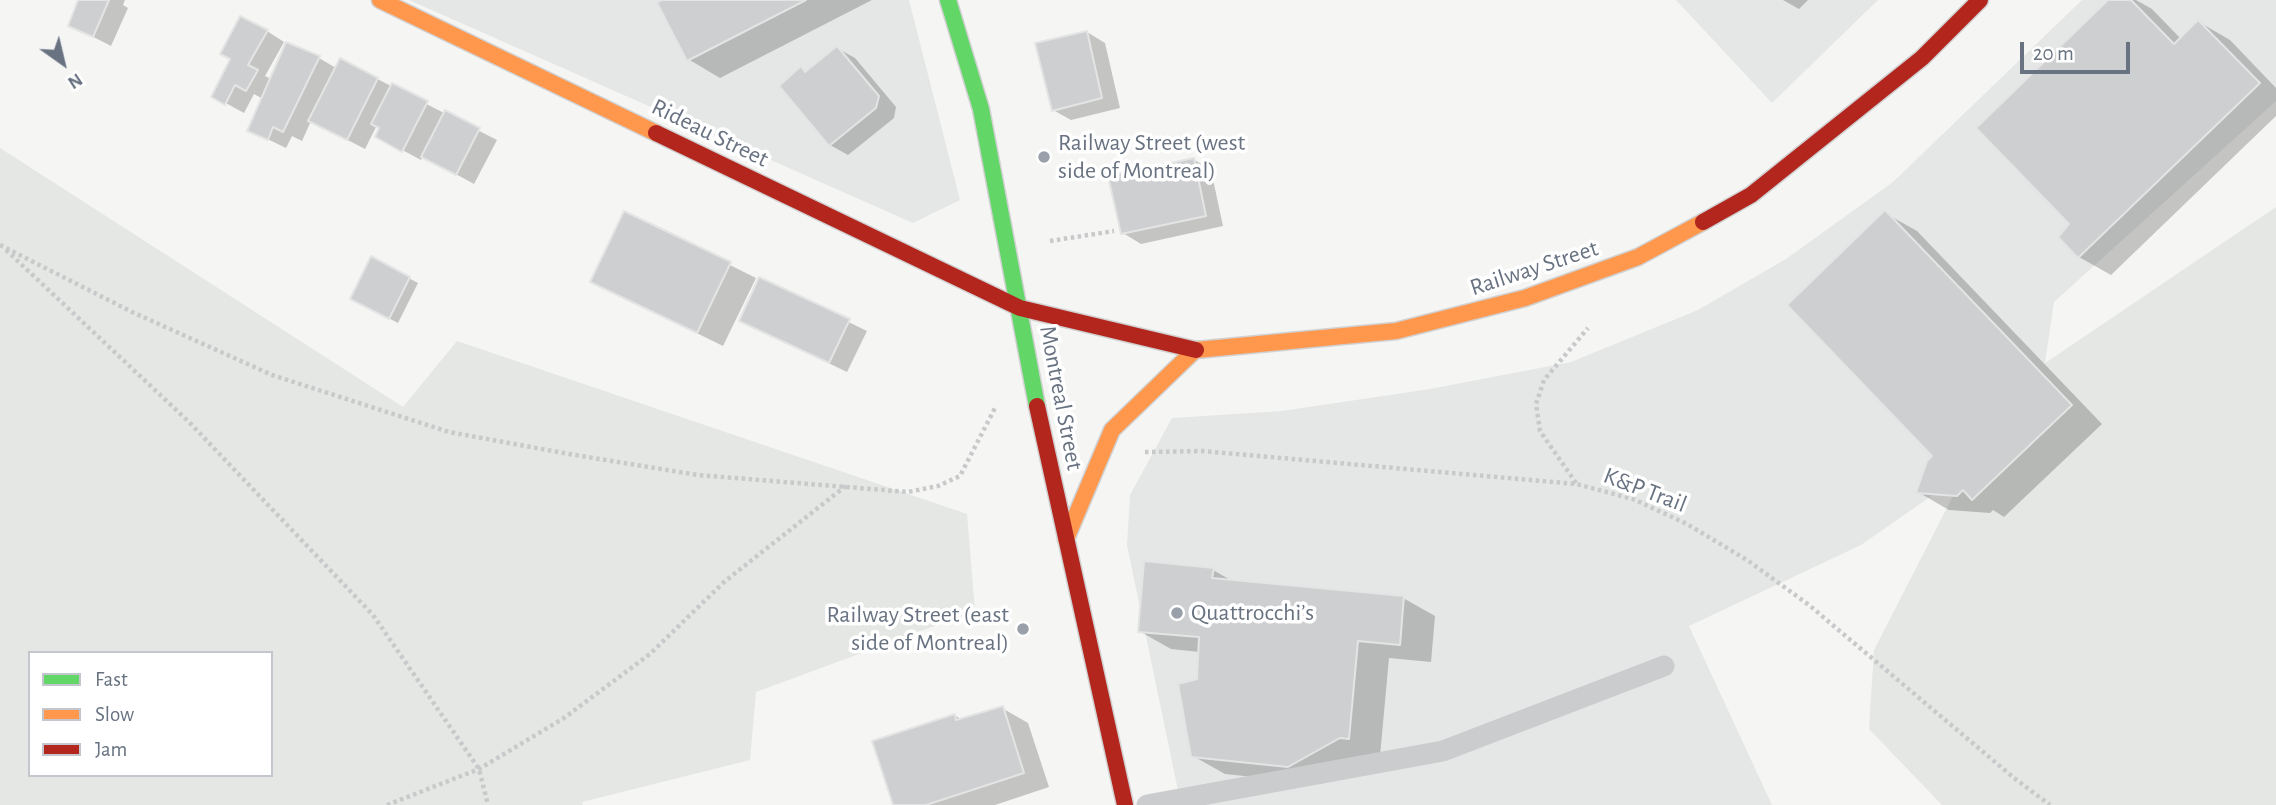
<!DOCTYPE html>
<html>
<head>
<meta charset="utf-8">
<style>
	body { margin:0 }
	#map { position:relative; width:2276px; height:805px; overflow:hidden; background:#f5f5f4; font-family:"Alegreya Sans",sans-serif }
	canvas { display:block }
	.legend { position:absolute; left:28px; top:651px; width:245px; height:126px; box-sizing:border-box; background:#fff; border:2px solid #c3c7cd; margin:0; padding:9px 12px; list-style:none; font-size:21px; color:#687281 }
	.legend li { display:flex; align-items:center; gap:14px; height:35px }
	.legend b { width:35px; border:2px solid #c3c7cd }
	.north { position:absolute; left:28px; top:28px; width:70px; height:70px; -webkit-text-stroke:5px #fff; paint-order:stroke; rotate:146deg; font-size:19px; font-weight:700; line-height:28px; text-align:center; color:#687281 }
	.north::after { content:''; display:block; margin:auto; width:24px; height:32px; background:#687281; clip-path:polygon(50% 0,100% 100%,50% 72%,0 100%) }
	.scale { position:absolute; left:2020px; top:42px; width:110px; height:32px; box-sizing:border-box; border:4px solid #687281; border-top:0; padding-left:9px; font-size:21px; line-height:24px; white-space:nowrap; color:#687281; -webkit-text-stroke:5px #fff; paint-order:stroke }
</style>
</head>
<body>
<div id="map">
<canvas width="2276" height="805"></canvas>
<ul class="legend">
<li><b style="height:9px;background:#63d668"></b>Fast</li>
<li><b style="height:9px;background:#ff974d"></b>Slow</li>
<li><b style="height:9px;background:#b3261e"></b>Jam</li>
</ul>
<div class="north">N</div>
<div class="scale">20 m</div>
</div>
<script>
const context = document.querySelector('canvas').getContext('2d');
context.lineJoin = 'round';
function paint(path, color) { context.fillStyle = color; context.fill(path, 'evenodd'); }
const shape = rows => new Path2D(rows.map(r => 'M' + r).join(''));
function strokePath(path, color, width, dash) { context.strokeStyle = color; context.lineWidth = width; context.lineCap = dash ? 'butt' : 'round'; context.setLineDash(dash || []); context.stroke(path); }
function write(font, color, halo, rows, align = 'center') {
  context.font = font + ' "Alegreya Sans",sans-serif'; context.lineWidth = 7; context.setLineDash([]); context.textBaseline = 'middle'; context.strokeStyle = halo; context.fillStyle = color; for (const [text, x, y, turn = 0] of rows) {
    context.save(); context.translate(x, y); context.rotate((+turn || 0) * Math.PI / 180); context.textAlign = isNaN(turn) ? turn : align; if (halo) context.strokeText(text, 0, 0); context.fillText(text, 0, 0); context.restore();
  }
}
paint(shape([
	[409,0,909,0,960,200,913,223],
	[1676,0,1878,0,1772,103],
	[2082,0,2276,0,2276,101,2054,302,2036,423,1861,545,1689,626,1772,805,1181,805,1127,545,1130,495,1172,418,1282,411,1430,389,1571,362,1698,310,1786,259,1893,182]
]), '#e5e6e6');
paint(shape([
	[0,148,403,407,457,341,967,514,975,611,756,692,750,760,582,802,583,805,0,805],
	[30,653,271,653,271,775,30,775],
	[2276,207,2276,805,1942,805,1869,729,1874,650,1971,461,2023,378]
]), '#e4e7e3');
paint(shape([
	[80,0,125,0,123,5,128,8,111,46,70,25],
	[666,0,872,0,720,78,688,59],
	[1783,0,1808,0,1799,9],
	[2110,0,2136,0,2152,9,2181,39,2199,22,2230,40,2276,88,2276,116,2111,275,2079,257,2061,237,2071,224],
	[267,31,284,42,265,76,271,79,319,58,336,68,340,60,497,140,474,184,423,156,421,160,395,146,377,125,365,149,311,121,302,141,292,136,286,148,249,130,263,99,254,94,244,113,213,96],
	[1087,32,1105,43,1120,108,1071,120,1053,110],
	[837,48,855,58,896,107,894,118,848,155,830,145,801,69,808,72],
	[1193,159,1211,170,1223,226,1141,244,1123,233],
	[625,213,756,278,723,346,593,282],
	[1885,213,1917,231,2102,424,2004,517,1993,510,1990,513,1949,510,1918,492,1934,456],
	[372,259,418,283,398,323,361,304],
	[760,279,867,331,847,372,741,321],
	[1213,570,1234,582,1403,598,1435,616,1431,662,1389,658,1380,756,1321,784,1225,774,1193,756,1200,652,1171,649,1139,631],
	[1002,708,1028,723,1049,787,995,805,894,805,954,715,963,720]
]), '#0003');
const building = shape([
	[78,0,109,0,93,37,68,26,78,0],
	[662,0,806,0,687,61,657,3,662,0],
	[2108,0,2131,0,2174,44,2198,20,2260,83,2078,258,2058,237,2069,224,1976,128,2108,0],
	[240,16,268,30,248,65,258,70,246,91,235,85,225,105,211,97,230,59,220,54,240,16],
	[1087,31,1102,98,1052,111,1035,43,1087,31],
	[286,42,320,56,283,132,273,127,268,140,247,131,286,42],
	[837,46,879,96,876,108,829,146,779,86,801,66,805,72,837,46],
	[340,58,378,78,347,140,308,121,340,58],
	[392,83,428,101,402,152,375,137,379,128,371,124,392,83],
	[445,110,480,128,456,175,421,157,445,110],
	[1194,158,1206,216,1121,234,1108,176,1194,158],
	[1885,210,2072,405,1972,500,1963,490,1957,496,1916,493,1927,461,1932,456,1787,305,1885,210],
	[624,211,731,262,697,333,590,282,624,211],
	[371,256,410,277,389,319,350,299,371,256],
	[759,277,850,319,829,363,739,321,759,277],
	[1144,561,1214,568,1212,578,1404,596,1400,645,1358,641,1349,739,1340,738,1288,767,1191,757,1178,684,1197,679,1199,637,1138,632,1144,561],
	[1003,706,1024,773,926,805,893,805,872,741,955,714,956,720,1003,706]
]);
paint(building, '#cecfd0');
strokePath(building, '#e4e4e4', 2);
const fast = shape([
	[948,0,981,109,1037,406]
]);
const slow = shape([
	[380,0,656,133],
	[1196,350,1396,331,1525,298,1638,257,1703,222],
	[1066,539,1112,430,1195,350]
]);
const jam = shape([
	[656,133,1020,308,1196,350],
	[1703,222,1751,195,1922,58,1980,0],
	[1037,406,1125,805]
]);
strokePath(fast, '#d1d1d2', 19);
strokePath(slow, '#d1d1d2', 19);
strokePath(jam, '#d1d1d2', 19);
strokePath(shape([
	[1050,241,1114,231],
	[0,245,132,312,272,375,449,432,569,454,698,475,908,492,938,486,960,476,995,408],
	[6,250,189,422,373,615,479,769,488,805],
	[1145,452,1202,451,1576,484,1633,499,1687,524,1747,560,1809,605,2014,778,2050,805],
	[1576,483,1540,431,1536,404,1544,380,1588,328],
	[387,805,479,769,564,718,650,654,724,582,847,485]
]), '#c8c9ca', 4.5, [3.5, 3.5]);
strokePath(shape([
	[1147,805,1443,751,1664,666]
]), '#cbcccd', 21);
strokePath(fast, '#63d668', 16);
strokePath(slow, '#ff974d', 16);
strokePath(jam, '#b3261e', 16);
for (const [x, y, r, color] of [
	[1044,157,7,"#99a0a9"],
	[1177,613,7,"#99a0a9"],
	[1023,629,7,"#99a0a9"]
]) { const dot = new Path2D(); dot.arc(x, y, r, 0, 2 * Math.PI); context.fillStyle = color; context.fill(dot); strokePath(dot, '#fff', 2.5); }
write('24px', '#687281', '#fff', [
	["Rideau Street",710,133,26],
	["Railway Street",1534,268,-18],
	["Montreal Street",1061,398,79],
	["K&P Trail",1645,490,21]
]);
write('24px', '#687281', '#fff', [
	["Railway Street (west",1058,143],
	["side of Montreal)",1058,171],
	["Quattrocchi’s",1191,613],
	["Railway Street (east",1009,615,"right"],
	["side of Montreal)",1009,643,"right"]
], 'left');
</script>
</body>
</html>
